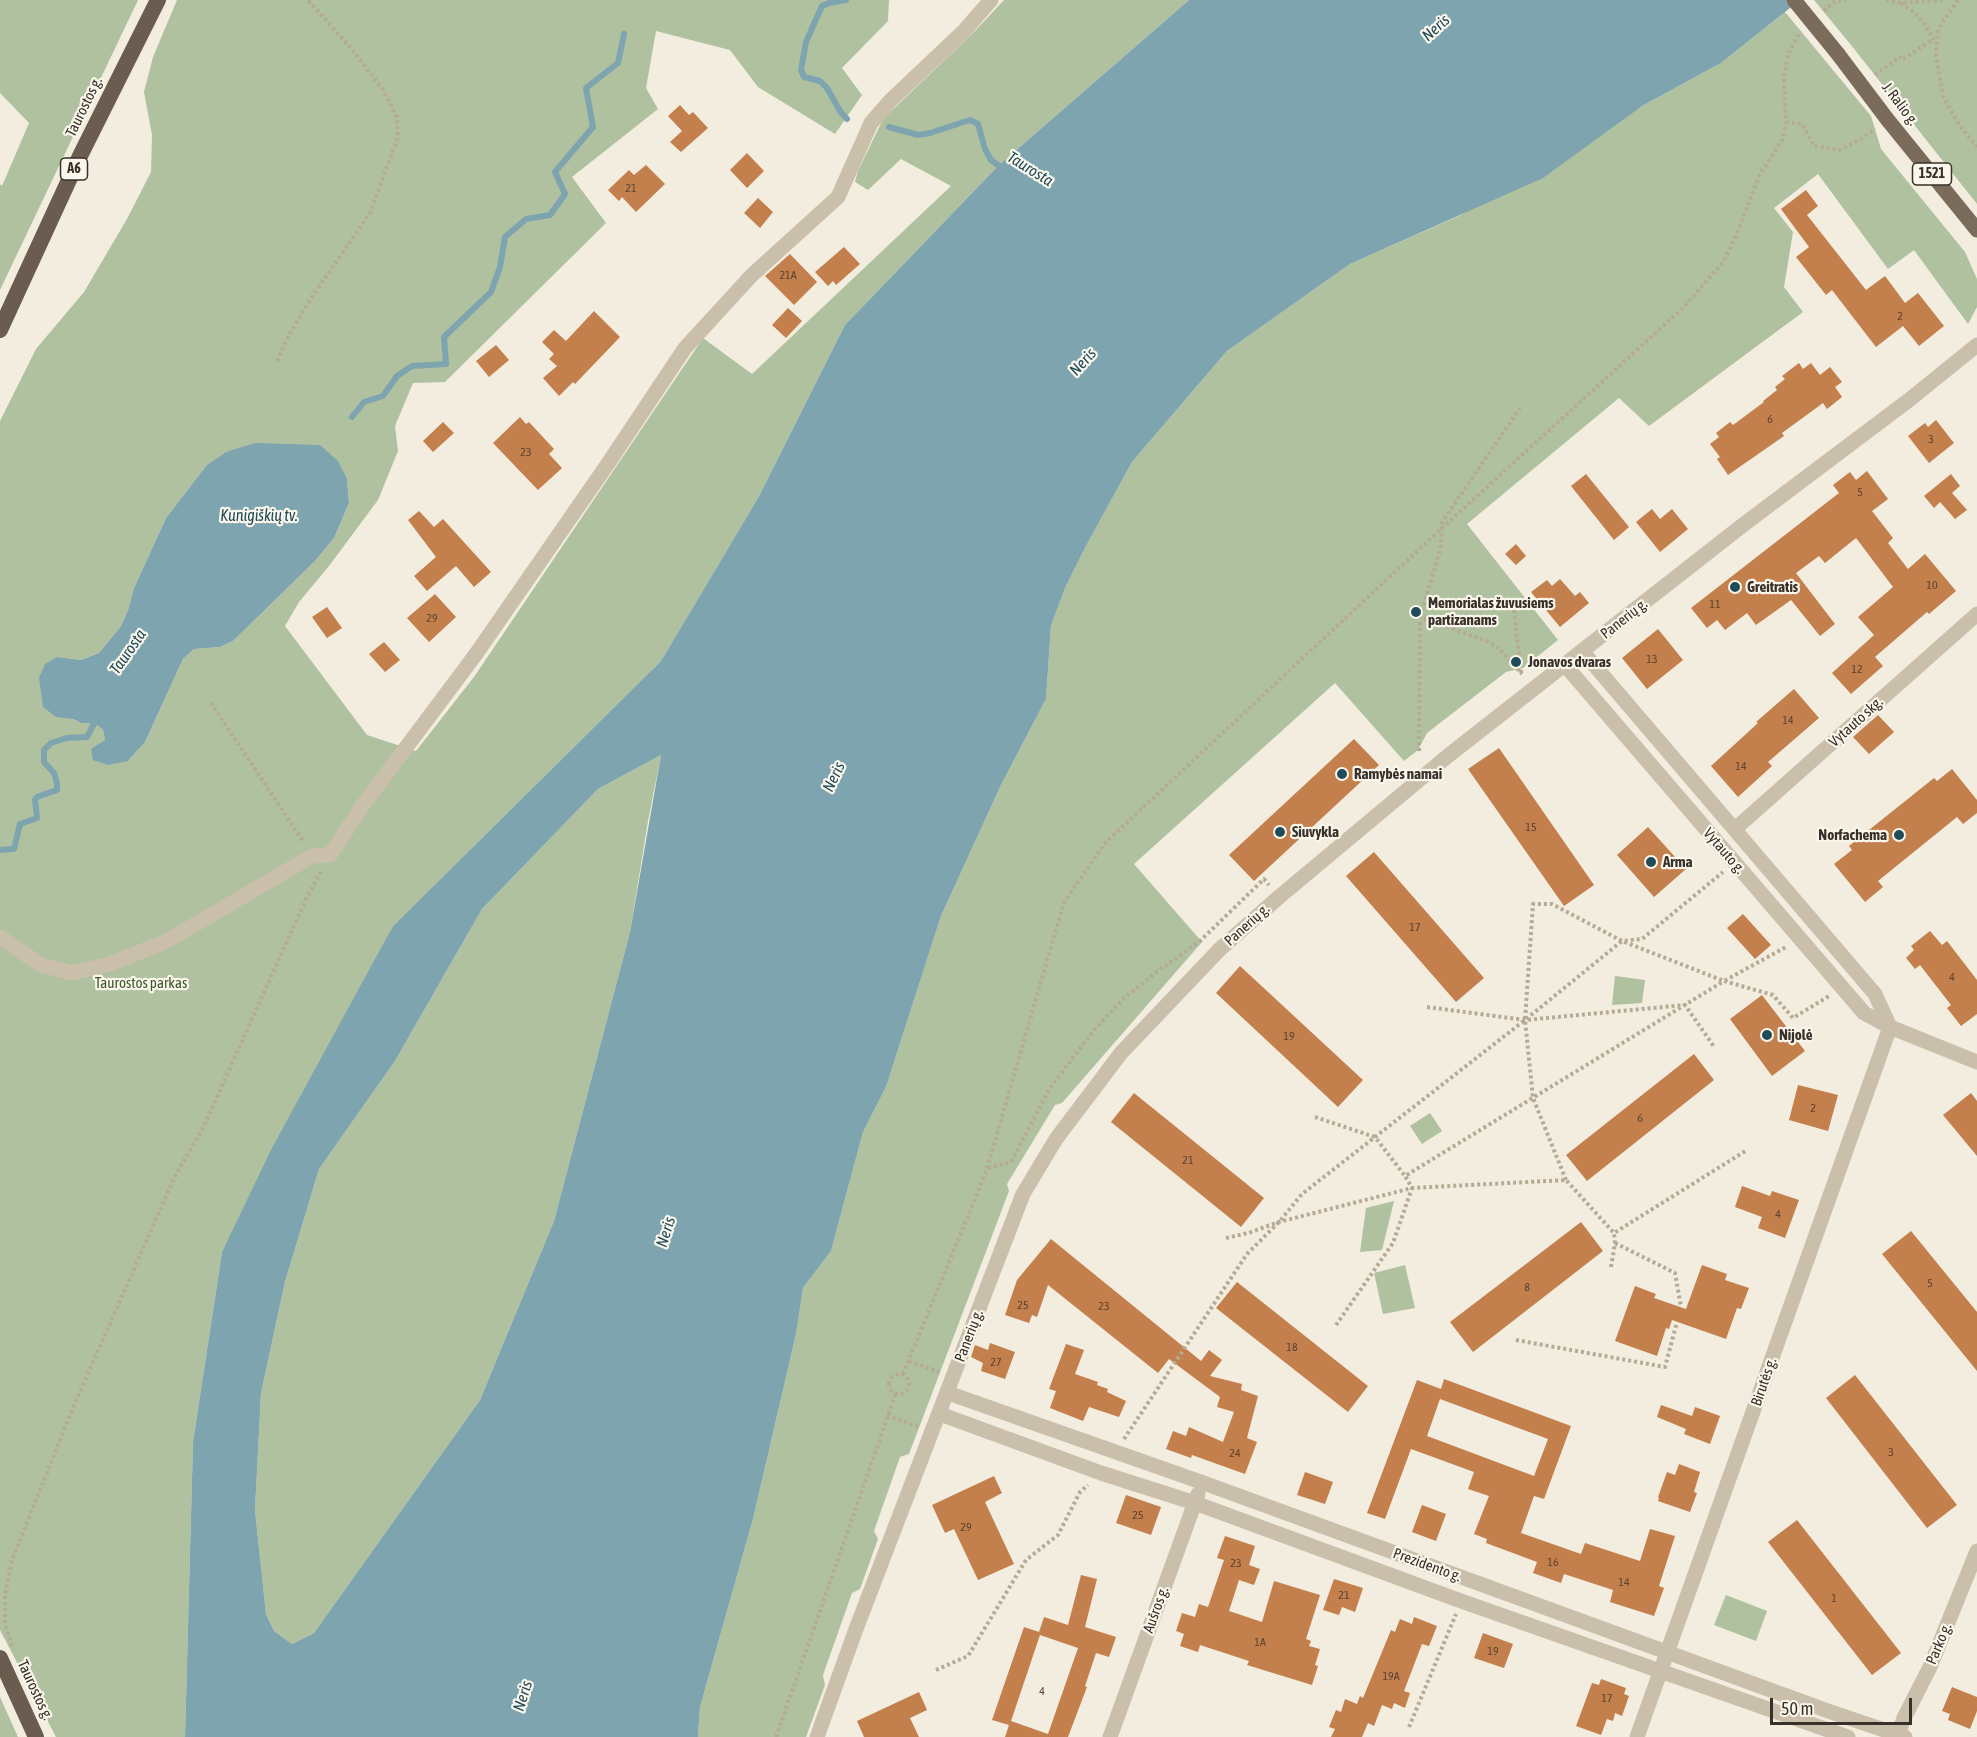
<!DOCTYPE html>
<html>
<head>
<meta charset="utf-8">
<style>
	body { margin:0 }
	#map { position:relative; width:1977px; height:1737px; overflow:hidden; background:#f2eddf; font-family:"Asap Condensed",sans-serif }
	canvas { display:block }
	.scale { position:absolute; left:1770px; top:1698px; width:142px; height:27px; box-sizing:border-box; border:3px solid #38312a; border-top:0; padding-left:8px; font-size:18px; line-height:21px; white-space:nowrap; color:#38312a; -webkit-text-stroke:4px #faf6eb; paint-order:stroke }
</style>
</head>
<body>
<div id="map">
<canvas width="1977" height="1737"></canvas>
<div class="scale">50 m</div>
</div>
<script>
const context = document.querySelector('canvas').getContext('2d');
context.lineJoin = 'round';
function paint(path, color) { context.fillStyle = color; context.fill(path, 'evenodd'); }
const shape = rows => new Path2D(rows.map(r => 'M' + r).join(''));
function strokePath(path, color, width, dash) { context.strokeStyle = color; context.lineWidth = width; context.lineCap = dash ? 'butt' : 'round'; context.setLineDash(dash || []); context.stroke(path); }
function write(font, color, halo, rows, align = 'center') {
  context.font = font + ' "Asap Condensed",sans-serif'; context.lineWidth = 4.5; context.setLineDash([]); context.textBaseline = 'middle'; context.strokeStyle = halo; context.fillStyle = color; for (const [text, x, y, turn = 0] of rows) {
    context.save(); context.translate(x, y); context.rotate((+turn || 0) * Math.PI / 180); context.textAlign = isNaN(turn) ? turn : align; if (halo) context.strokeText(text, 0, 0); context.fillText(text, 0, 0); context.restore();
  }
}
paint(shape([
	[0,0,138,0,0,290,0,184,2,186,29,123,0,93],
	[177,0,889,0,888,21,842,68,862,95,835,134,758,87,730,50,656,31,646,88,658,109,572,177,606,223,445,382,413,383,395,426,398,451,378,500,329,566,299,602,285,626,367,735,416,751,474,677,703,338,752,374,951,186,901,159,868,190,855,182,858,171,883,119,974,32,1004,0,1189,0,998,166,845,325,758,498,661,661,393,926,222,1252,193,1442,185,1737,56,1737,0,1630,0,421,36,349,84,292,127,219,151,172,152,135,144,92,153,57],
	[206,466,347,479,349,503,334,538,315,561,233,641,220,647,194,649,183,659,145,742,128,761,98,746,105,740,103,730,96,724,81,723,73,719,57,657,81,660,99,653,121,626,128,610,134,588,166,518],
	[1814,0,1977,0,1977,204,1851,45],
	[1785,12,1871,116,1881,149,1965,252,1977,279,1977,307,1968,324,1914,250,1888,269,1818,174,1774,208,1793,232,1784,287,1803,312,1649,426,1619,398,1467,524,1558,640,1523,668,1506,672,1427,733,1418,750,1404,761,1335,683,1134,864,1202,942,1062,1103,1055,1105,1007,1184,1009,1191,909,1454,900,1457,874,1531,878,1539,860,1589,852,1593,823,1675,825,1685,806,1737,698,1737,700,1707,753,1519,796,1334,803,1288,831,1251,863,1132,886,1087,941,916,1001,785,1046,699,1051,626,1065,588,1086,546,1132,462,1227,351,1350,264,1461,215,1642,106,1721,63],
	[661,755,648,821,630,932,554,1221,480,1400,314,1633,292,1644,274,1631,266,1614,255,1510,261,1393,285,1282,319,1169,395,1061,482,909,598,789],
	[1615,976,1645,980,1642,1003,1612,1005],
	[1430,1113,1442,1131,1422,1144,1410,1126],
	[1394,1201,1382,1250,1360,1252,1366,1208],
	[1405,1265,1415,1308,1383,1314,1374,1273],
	[1726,1595,1767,1611,1756,1641,1714,1625],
	[0,1697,18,1737,0,1737]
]), '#afc19f');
paint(shape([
	[1189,0,1800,0,1721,63,1642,106,1543,178,1350,264,1227,351,1132,462,1086,546,1065,588,1051,626,1046,699,1001,785,941,916,886,1087,863,1132,831,1251,803,1288,796,1334,753,1519,700,1707,698,1737,185,1737,193,1442,222,1252,272,1148,393,926,661,661,758,498,845,325,998,166],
	[661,755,630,932,554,1221,480,1400,314,1633,292,1644,274,1631,266,1614,255,1510,261,1393,285,1282,319,1169,395,1061,482,909,598,789],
	[255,443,320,445,338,461,347,479,349,503,334,538,315,561,233,641,220,647,194,649,183,659,145,742,128,761,108,765,93,760,91,749,105,740,103,730,96,724,81,723,73,719,56,717,43,707,39,678,45,664,57,657,81,660,99,653,121,626,128,610,134,588,166,518,206,466,226,452]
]), '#7ea4af');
strokePath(shape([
	[846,0,829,3,822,6,806,42,801,70,804,77,820,81,827,88,840,111,847,119],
	[889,127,918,135,930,133,970,120,978,124,985,149,991,160,1005,170],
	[352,417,364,402,383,396,397,376,412,366,446,364,444,337,491,292,500,267,505,237,526,219,550,215,565,194,555,172,593,127,586,88,618,63,624,34],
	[0,850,14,849,20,824,37,818,35,800,37,797,57,790,57,783,54,773,44,762,44,750,51,743,67,738,87,737,97,718]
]), '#7ea4af', 6);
paint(shape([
	[680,105,689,115,693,112,708,128,681,152,670,142,682,131,668,116],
	[747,153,764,171,747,188,730,170],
	[646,165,665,184,636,212,622,197,619,201,608,190,629,170,634,175],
	[1806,190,1818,206,1807,215,1866,290,1885,276,1905,303,1918,293,1944,326,1919,346,1903,326,1876,347,1832,290,1826,295,1796,257,1809,247,1781,209],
	[758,198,773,212,760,228,744,213],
	[844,247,860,264,836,285,833,281,828,286,815,272],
	[790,254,817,282,794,305,765,276],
	[788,308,802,321,786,338,772,325],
	[594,311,620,337,575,384,573,382,559,396,543,378,557,366,549,359,554,354,542,342,554,330,566,341],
	[496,345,509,360,489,377,476,361],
	[1799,363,1803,369,1811,363,1820,375,1830,367,1842,382,1835,387,1842,397,1827,409,1823,403,1782,433,1784,436,1728,475,1717,459,1720,457,1710,444,1719,437,1716,433,1730,422,1733,425,1764,402,1763,401,1777,390,1775,387,1785,379,1782,376],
	[520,417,526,424,529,422,554,449,549,454,562,468,538,490,493,443],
	[1936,420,1954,443,1929,463,1908,436,1925,423,1928,427],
	[443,422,454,433,433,452,423,441],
	[1867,471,1888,499,1872,511,1893,538,1888,543,1908,569,1925,554,1956,591,1929,614,1927,612,1875,657,1883,666,1851,694,1832,673,1874,635,1858,617,1893,587,1856,538,1825,563,1819,556,1796,573,1835,624,1820,636,1791,600,1756,625,1747,613,1725,630,1717,620,1707,628,1691,608,1839,493,1833,485,1850,472,1856,480],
	[1586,474,1629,527,1614,540,1571,486],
	[1951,474,1960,486,1952,493,1967,510,1955,519,1940,502,1934,508,1924,496],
	[1652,509,1660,519,1672,509,1688,529,1660,552,1636,522],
	[419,511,434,527,443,519,491,572,474,587,456,566,427,591,414,576,436,557,408,520],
	[1516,544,1526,556,1516,565,1505,554],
	[1560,579,1575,596,1580,592,1589,603,1560,627,1531,592,1547,580,1552,586],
	[435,594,456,617,429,642,407,618],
	[327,607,342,628,327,638,312,617],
	[1658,629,1683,660,1647,689,1622,658],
	[384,642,400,660,385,672,369,654],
	[1794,689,1819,718,1768,762,1772,766,1738,797,1711,766,1758,723,1756,722],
	[1878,715,1894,732,1869,754,1853,737],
	[1354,739,1379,765,1254,881,1229,855],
	[1499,748,1594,885,1564,906,1468,769],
	[1952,769,1977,800,1977,813,1963,824,1957,817,1878,881,1883,887,1865,902,1834,864,1852,850,1849,846,1934,778,1937,781],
	[1648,827,1686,869,1654,897,1617,855],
	[1374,852,1484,978,1456,1002,1346,876],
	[1743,914,1771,945,1755,959,1727,928],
	[1930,931,1942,945,1947,941,1977,980,1977,1014,1961,1026,1947,1008,1951,1005,1920,965,1915,969,1906,958,1914,950,1911,946],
	[1240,966,1363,1080,1338,1107,1216,993],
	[1762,995,1805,1051,1772,1076,1730,1019],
	[1694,1054,1714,1080,1587,1181,1566,1155],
	[1798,1085,1838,1095,1828,1131,1789,1120],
	[1134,1093,1264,1198,1241,1227,1111,1122],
	[1971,1093,1977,1101,1977,1156,1943,1115],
	[1742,1186,1770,1196,1772,1191,1799,1200,1785,1238,1758,1228,1762,1217,1735,1207],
	[1581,1222,1603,1251,1473,1352,1450,1322],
	[1911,1231,1977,1312,1977,1371,1882,1254],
	[1051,1239,1201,1361,1209,1350,1222,1360,1210,1376,1242,1384,1241,1390,1258,1396,1247,1438,1257,1442,1245,1474,1192,1455,1191,1458,1166,1449,1173,1431,1186,1436,1189,1427,1223,1442,1234,1412,1217,1407,1220,1397,1169,1359,1158,1373,1048,1285,1037,1317,1032,1315,1029,1323,1005,1315,1017,1280],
	[1702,1265,1727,1274,1725,1280,1749,1288,1741,1309,1737,1308,1726,1339,1672,1320,1669,1329,1666,1328,1657,1356,1615,1341,1635,1286,1656,1294,1654,1298,1686,1309],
	[1237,1282,1368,1386,1348,1412,1216,1308],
	[990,1343,1015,1352,1005,1379,981,1371,983,1363,971,1357,975,1345,988,1350],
	[1066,1344,1084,1350,1075,1374,1098,1382,1097,1385,1108,1389,1107,1392,1126,1401,1119,1417,1089,1407,1083,1421,1050,1408,1056,1391,1049,1389],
	[1855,1375,1957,1505,1927,1528,1826,1398],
	[1444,1379,1571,1426,1544,1499,1534,1496,1521,1533,1581,1554,1585,1543,1640,1561,1650,1529,1675,1536,1659,1586,1664,1588,1654,1616,1610,1602,1613,1590,1564,1574,1561,1583,1533,1573,1537,1562,1486,1543,1487,1539,1474,1534,1489,1496,1468,1489,1474,1472,1411,1449,1385,1519,1367,1513,1417,1380,1441,1389],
	[1440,1399,1548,1439,1534,1476,1427,1436],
	[1661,1405,1692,1416,1695,1407,1720,1416,1710,1444,1684,1434,1686,1429,1657,1417],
	[1679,1464,1700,1472,1694,1492,1697,1493,1690,1512,1658,1501,1659,1498,1658,1497,1667,1472,1675,1475],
	[1305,1472,1333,1482,1325,1504,1297,1495],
	[994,1476,1002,1493,985,1502,1014,1564,978,1580,954,1529,945,1533,932,1505],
	[1126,1495,1161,1507,1151,1535,1116,1523],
	[1422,1505,1446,1514,1436,1541,1412,1532],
	[1797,1520,1901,1653,1872,1675,1768,1542],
	[1225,1536,1255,1546,1249,1565,1260,1569,1254,1585,1239,1580,1229,1611,1262,1622,1274,1581,1320,1595,1306,1639,1311,1641,1309,1646,1320,1649,1315,1665,1318,1666,1312,1685,1247,1665,1249,1661,1200,1645,1198,1652,1180,1646,1184,1634,1176,1631,1182,1613,1195,1617,1199,1604,1208,1607,1224,1560,1217,1558],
	[1081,1575,1097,1579,1085,1627,1116,1637,1109,1657,1096,1653,1085,1686,1087,1687,1068,1737,1005,1737,1009,1725,992,1720,1024,1627,1039,1632,1044,1617,1068,1625],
	[1040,1635,1078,1648,1048,1734,1011,1721],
	[1334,1579,1363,1588,1355,1612,1342,1607,1339,1615,1323,1610],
	[1414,1617,1437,1626,1429,1646,1422,1644,1404,1691,1410,1693,1405,1708,1394,1703,1392,1709,1382,1705,1374,1726,1368,1723,1362,1737,1331,1737,1335,1729,1329,1727,1336,1710,1341,1712,1345,1699,1357,1704,1360,1696,1363,1698,1391,1630,1395,1632,1400,1619,1412,1624],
	[1483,1633,1513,1644,1504,1668,1474,1658],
	[1601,1679,1626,1688,1624,1694,1629,1696,1622,1716,1615,1713,1613,1721,1607,1719,1601,1735,1576,1726,1592,1683,1599,1685],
	[1952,1687,1977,1697,1977,1711,1970,1729,1948,1720,1950,1714,1942,1711],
	[919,1692,927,1710,910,1718,919,1737,864,1737,857,1721]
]), '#c37f4c');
strokePath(shape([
	[1886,0,1901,3,1943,0],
	[1958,0,1938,29,1936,56,1943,96,1958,123,1977,147],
	[1901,3,1914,12,1925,25,1934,40],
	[1824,11,1835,1,1846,0],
	[1875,75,1900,57,1902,60,1933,39],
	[1786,122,1802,124,1814,146,1839,150,1861,139,1875,129],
	[277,361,288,337,311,298,370,213,398,137,397,117,384,91,354,52,308,0],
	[1514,610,1521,673],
	[1420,617,1441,547,1442,522,1520,408],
	[211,703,304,843],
	[1419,751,1420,617,1487,641,1499,648,1522,674],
	[1427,1007,1525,1020,1685,1005,1715,1048],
	[1315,1117,1375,1137,1405,1176],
	[988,1168,1011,1162,1050,1088,1094,1030,1123,999,1154,974,1201,940,1264,879,1269,885],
	[1566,1180,1533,1098,1525,1020,1533,904,1552,904,1622,941,1642,939,1723,872],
	[1226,1238,1248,1233,1279,1222,1412,1188,1566,1180,1614,1233,1747,1150],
	[1615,1243,1675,1273,1681,1307],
	[1611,1267,1615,1243,1614,1233],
	[1336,1325,1393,1243,1412,1188,1405,1176,1724,981,1773,995,1793,1018,1829,996],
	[1516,1340,1665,1367,1677,1322],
	[909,1361,939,1372],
	'889 1384a10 10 0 1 1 20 0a10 10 0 1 1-20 0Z',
	[903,1374,986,1172,1064,902,1106,842,1441,529,1684,307,1723,262,1735,238,1759,176,1782,140,1786,122,1784,76,1789,52,1800,32],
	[887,1416,918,1426],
	[1124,1439,1247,1254,1279,1222,1302,1194,1525,1020,1622,941,1724,981,1786,947],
	[12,1646,5,1623,5,1595,12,1560,72,1410,174,1178,203,1128,306,899,322,870],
	[936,1670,968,1656,1026,1560,1058,1535,1080,1492,1088,1485],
	[1409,1727,1456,1614],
	[776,1737,896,1393]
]), '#b6aa95', 4, [3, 3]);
strokePath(shape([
	[1583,652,1875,994,1890,1027],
	[1565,665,1864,1013,1890,1027,1977,1062],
	[1735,829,1977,614],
	[0,937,41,965,72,973,110,964,165,942,312,856,330,855,363,805,476,654,607,465,685,348,752,275,838,197,871,123,890,101,964,31,991,0],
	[948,1393,1201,1482,1828,1711,1905,1737],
	[940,1414,1101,1473,1195,1503,1461,1601,1848,1737],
	[1898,1735,1904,1718,1930,1667,1977,1551],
	[1110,1737,1198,1494],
	[1637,1737,1890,1027]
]), '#cabfab', 15);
strokePath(shape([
	[817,1737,856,1629,1023,1194,1056,1139,1121,1053,1220,949,1279,897,1449,755,1743,525,1909,400,1977,345]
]), '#cabfab', 15);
strokePath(shape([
	[1838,54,1887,119,1977,230]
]), '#7a6b5b', 15);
strokePath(shape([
	[0,330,80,156,158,0],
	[0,1658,36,1737]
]), '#6a5c4e', 16);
strokePath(shape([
	[1794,0,1838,54]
]), '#7a6b5b', 15);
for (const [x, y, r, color] of [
	[1735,587,6,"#204b59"],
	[1416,612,6,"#204b59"],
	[1516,662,6,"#204b59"],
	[1342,774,6,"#204b59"],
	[1280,832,6,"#204b59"],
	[1899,835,6,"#204b59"],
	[1651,862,6,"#204b59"],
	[1767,1035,6,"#204b59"]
]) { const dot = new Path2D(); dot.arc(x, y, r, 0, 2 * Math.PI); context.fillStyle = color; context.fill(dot); strokePath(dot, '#faf6eb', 2); }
write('12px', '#5b4432', null, [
	["21",631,188],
	["21A",788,275],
	["2",1900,316],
	["6",1770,419],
	["3",1931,439],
	["23",526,452],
	["5",1860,492],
	["10",1932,585],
	["11",1715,604],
	["29",432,618],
	["13",1652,659],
	["12",1857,669],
	["14",1788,720],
	["14",1741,766],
	["15",1531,827],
	["17",1415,927],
	["4",1952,977],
	["19",1289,1036],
	["2",1813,1108],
	["6",1640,1118],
	["21",1188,1160],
	["4",1778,1214],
	["5",1930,1283],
	["8",1527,1287],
	["25",1023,1305],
	["23",1104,1306],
	["18",1292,1347],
	["27",996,1362],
	["3",1891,1452],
	["24",1235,1453],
	["25",1138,1515],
	["29",966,1527],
	["16",1553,1562],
	["23",1236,1563],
	["14",1624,1582],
	["21",1344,1595],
	["1",1834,1598],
	["1A",1260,1642],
	["19",1493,1651],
	["19A",1391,1676],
	["4",1042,1691],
	["17",1607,1698]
]);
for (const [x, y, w] of [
	[74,169,27],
	[1932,174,39]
]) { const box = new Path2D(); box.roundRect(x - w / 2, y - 11, w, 22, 4.5); context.fillStyle = '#faf6eb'; context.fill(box); strokePath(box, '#38312a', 1.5); }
write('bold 14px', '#38312a', null, [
	["A6",74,169],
	["1521",1932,174]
]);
write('15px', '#38312a', '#faf6eb', [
	["J. Ralio g.",1900,104,53],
	["Taurostos g.",84,107,-64],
	["Panerių g.",1624,619,-38],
	["Vytauto skg.",1856,722,-42],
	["Vytauto g.",1724,851,49],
	["Panerių g.",1247,925,-42],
	["Panerių g.",969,1336,-69],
	["Birutės g.",1764,1382,-71],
	["Prezidento g.",1427,1565,20],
	["Aušros g.",1156,1610,-70],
	["Parko g.",1939,1644,-67],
	["Taurostos g.",35,1690,65]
]);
write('bold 15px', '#38312a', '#faf6eb', [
	["Greitratis",1747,587],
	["Memorialas žuvusiems",1428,603],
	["partizanams",1428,620],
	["Jonavos dvaras",1528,662],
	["Ramybės namai",1354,774],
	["Siuvykla",1292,832],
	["Norfachema",1887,835,"right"],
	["Arma",1663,862],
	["Nijolė",1779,1035]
], 'left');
write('15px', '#40562e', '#faf6eb', [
	["Taurostos parkas",141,983]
]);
write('italic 16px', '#204b59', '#faf6eb', [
	["Neris",1436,28,-42],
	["Taurosta",1030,169,32],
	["Neris",1083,362,-48],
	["Kunigiškių tv.",259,516],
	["Taurosta",128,652,-55],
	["Neris",834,777,-65],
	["Neris",666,1232,-73],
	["Neris",523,1696,-73]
]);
</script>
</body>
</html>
